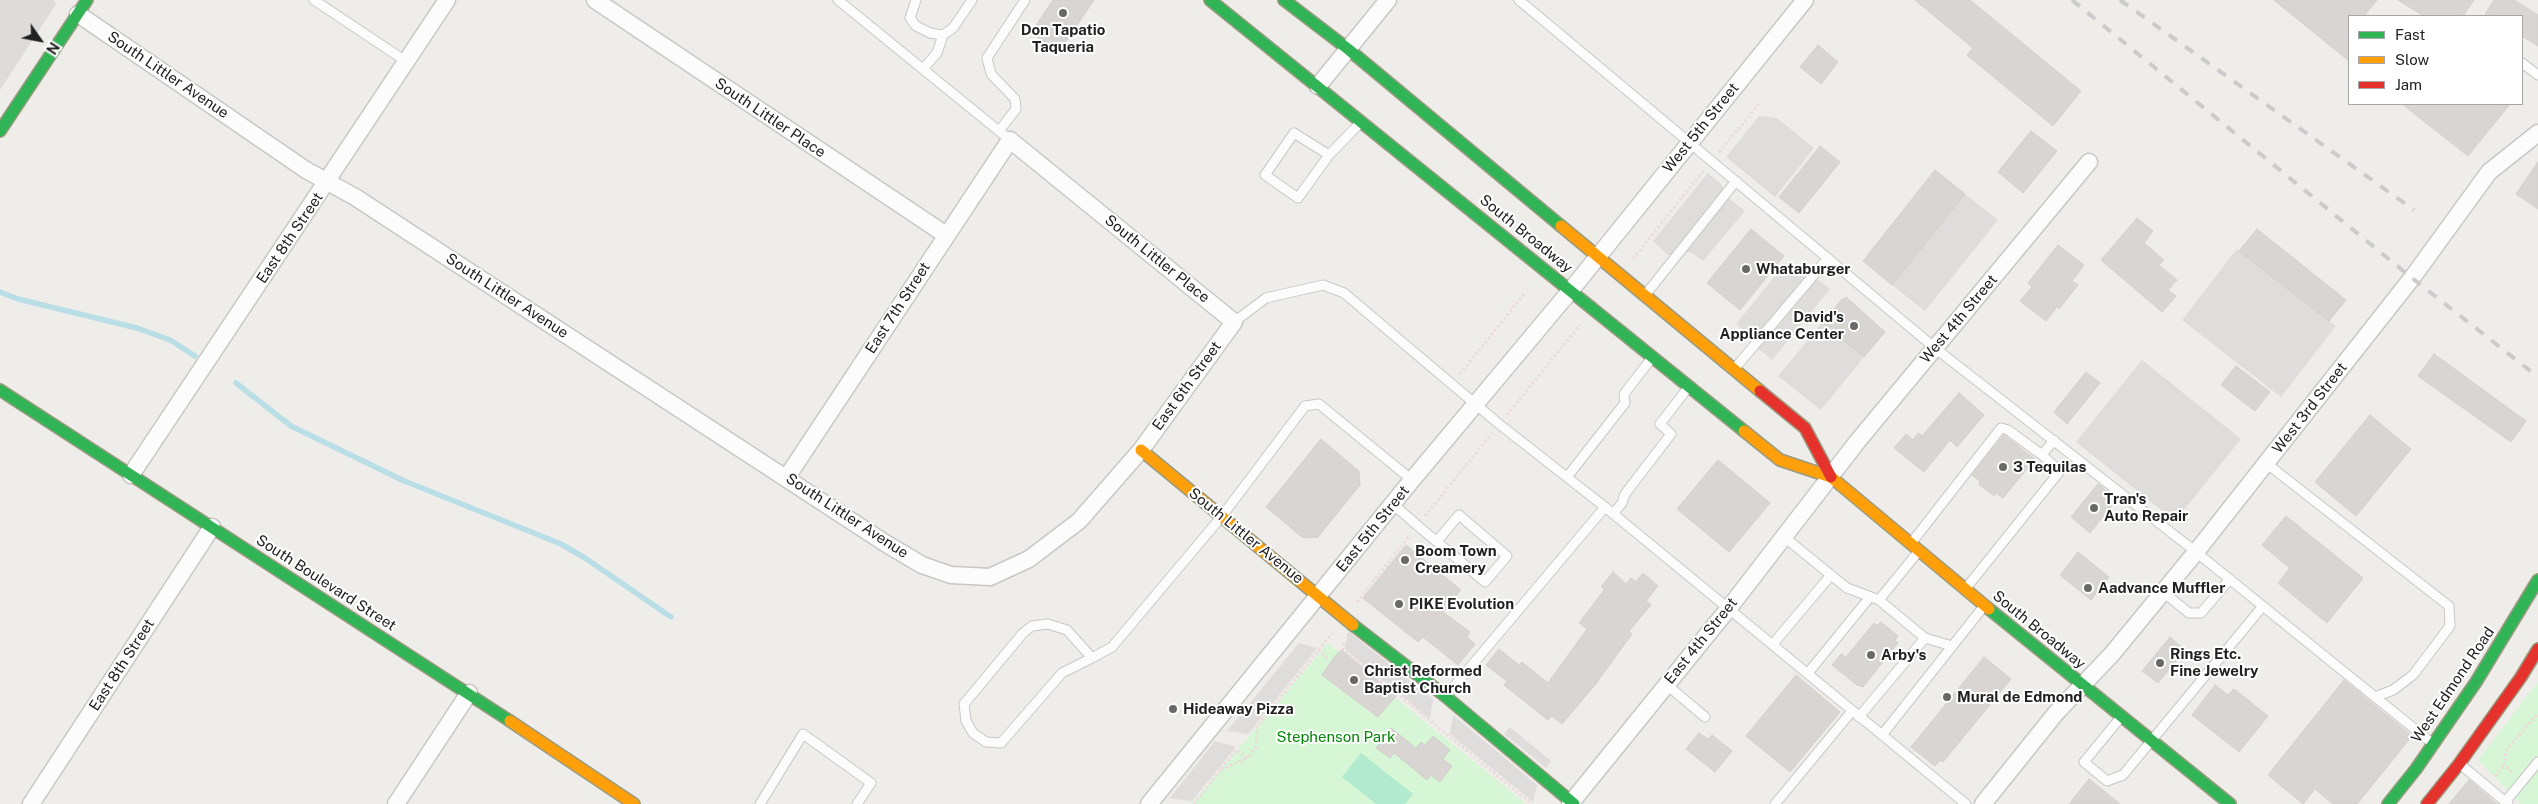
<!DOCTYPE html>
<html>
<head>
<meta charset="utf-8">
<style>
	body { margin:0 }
	#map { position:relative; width:2538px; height:804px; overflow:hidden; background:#efedea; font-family:"Public Sans",sans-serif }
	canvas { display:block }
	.legend { position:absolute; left:2348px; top:15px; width:175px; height:90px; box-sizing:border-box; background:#fff; border:1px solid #a6a6a6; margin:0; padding:6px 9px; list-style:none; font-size:15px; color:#212121 }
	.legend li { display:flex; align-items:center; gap:10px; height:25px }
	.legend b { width:25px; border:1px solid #a6a6a6 }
	.north { position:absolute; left:15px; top:15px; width:50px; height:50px; -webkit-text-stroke:4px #fff; paint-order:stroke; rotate:123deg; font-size:14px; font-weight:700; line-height:20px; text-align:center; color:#212121 }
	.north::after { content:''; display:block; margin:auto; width:18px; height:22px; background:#212121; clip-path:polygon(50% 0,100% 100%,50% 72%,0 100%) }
</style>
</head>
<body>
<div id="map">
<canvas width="2538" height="804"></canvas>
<ul class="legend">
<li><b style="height:6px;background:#30b455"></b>Fast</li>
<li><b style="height:6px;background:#ff9f0a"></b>Slow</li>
<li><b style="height:6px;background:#e5322d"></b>Jam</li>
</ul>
<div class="north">N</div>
</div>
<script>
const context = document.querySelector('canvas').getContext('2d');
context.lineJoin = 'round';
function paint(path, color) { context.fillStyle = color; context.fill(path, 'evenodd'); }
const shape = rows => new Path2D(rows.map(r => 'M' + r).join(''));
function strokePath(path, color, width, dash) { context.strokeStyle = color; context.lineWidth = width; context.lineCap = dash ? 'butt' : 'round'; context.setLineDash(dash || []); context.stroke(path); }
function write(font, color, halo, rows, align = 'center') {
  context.font = font + ' "Public Sans",sans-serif'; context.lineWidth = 4; context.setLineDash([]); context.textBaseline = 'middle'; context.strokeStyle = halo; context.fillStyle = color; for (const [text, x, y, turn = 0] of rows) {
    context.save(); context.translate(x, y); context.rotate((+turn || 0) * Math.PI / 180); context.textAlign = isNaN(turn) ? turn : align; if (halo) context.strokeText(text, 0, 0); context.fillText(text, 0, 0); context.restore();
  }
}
paint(shape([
	[1759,116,1777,118,1814,148,1775,197,1726,157],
	[1708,173,1720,183,1732,201,1745,211,1703,261,1691,252,1668,255,1653,241],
	[1965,194,1998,220,1925,311,1892,285],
	[2237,249,2336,326,2281,397,2182,320],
	[1786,263,1798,273,1818,280,1830,289,1772,360,1746,338,1749,335,1736,324],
	[1822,323,1864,357,1821,410,1778,376],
	[2142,360,2241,439,2175,521,2076,442],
	[1348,631,1433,699,1430,719,1345,649],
	[1299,643,1317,648,1248,734,1227,731],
	[1453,715,1537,785,1533,802,1450,734],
	[1510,727,1551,761,1546,768,1504,734],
	[1215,741,1236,747,1192,801,1170,798]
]), '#dedddb');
paint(shape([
	[0,0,54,0,56,4,0,90]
]), '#dddcdb');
paint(shape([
	[1328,643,1526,804,1192,804],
	[2538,682,2538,804,2521,804,2478,760]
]), '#d6f6d5');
paint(shape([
	[1361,753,1413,794,1405,804,1376,804,1342,777]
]), '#b1eacf');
strokePath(shape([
	[0,292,18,299,137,328,170,340,195,356],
	[236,383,291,426,402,480,561,544,585,558,671,617]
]), '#badee5', 5.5);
const building = shape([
	[1053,0,1094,0,1059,52,1031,33,1053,0],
	[1915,0,1970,0,2081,91,2053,126,1967,55,1973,48,1915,0],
	[2274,0,2377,0,2364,16,2349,16,2349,61,2274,0],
	[2398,0,2474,0,2463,16,2424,16,2398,0],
	[2494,0,2514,0,2538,15,2538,46,2522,36,2522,16,2484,16,2494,0],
	[1818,45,1838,62,1821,84,1800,67,1818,45],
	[2402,104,2510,104,2468,156,2402,104],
	[2031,131,2057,151,2023,193,1998,172,2031,131],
	[1820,146,1840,162,1799,213,1779,197,1820,146],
	[2538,162,2538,209,2516,194,2538,162],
	[1935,170,1965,194,1892,285,1863,261,1935,170],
	[2137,218,2153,231,2144,243,2164,260,2159,265,2177,280,2168,290,2176,296,2162,312,2101,260,2137,218],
	[1751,229,1784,256,1740,310,1707,283,1751,229],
	[2257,229,2346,300,2329,321,2239,251,2257,229],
	[2058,245,2084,265,2072,281,2078,285,2059,309,2057,307,2046,321,2020,301,2032,287,2028,283,2058,245],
	[1846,297,1885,332,1864,357,1822,323,1843,298,1845,299,1846,297],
	[2434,354,2526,421,2511,442,2418,376,2434,354],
	[2236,366,2270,392,2255,411,2221,385,2236,366],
	[2086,372,2100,383,2067,424,2054,412,2086,372],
	[1959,393,1984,415,1957,447,1950,440,1924,472,1894,448,1906,434,1913,440,1918,433,1922,436,1959,393],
	[2370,415,2411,449,2356,516,2315,482,2370,415],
	[2004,435,2035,459,2003,498,1996,493,1994,496,1979,484,1980,481,1972,475,2004,435],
	[1321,439,1359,471,1360,485,1318,537,1303,538,1266,507,1321,439],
	[1718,460,1770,503,1729,552,1677,509,1718,460],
	[2098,484,2117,499,2090,533,2071,517,2098,484],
	[2286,516,2363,578,2327,623,2278,583,2290,568,2262,545,2286,516],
	[1406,545,1461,590,1443,612,1470,632,1467,637,1475,644,1458,665,1423,637,1418,642,1363,598,1406,545],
	[2078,552,2109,577,2091,600,2060,575,2078,552],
	[1613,572,1626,584,1631,578,1636,582,1643,573,1658,586,1646,601,1651,605,1629,631,1632,634,1595,685,1562,724,1552,716,1548,720,1504,685,1507,681,1486,665,1499,649,1519,665,1522,662,1548,683,1587,629,1579,623,1605,589,1601,587,1613,572],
	[1881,622,1898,636,1895,640,1898,643,1863,687,1857,685,1832,665,1841,654,1846,657,1874,623,1877,626,1881,622],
	[2170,637,2185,650,2158,683,2142,671,2170,637],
	[1342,650,1396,696,1378,717,1322,675,1335,656,1342,650],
	[1984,657,2011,679,1943,762,1940,760,1935,766,1911,747,1984,657],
	[1796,675,1840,712,1790,772,1746,736,1796,675],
	[2344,680,2412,736,2357,804,2333,804,2315,789,2303,804,2268,775,2344,680],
	[2215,685,2228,695,2234,689,2268,716,2239,752,2192,715,2215,685],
	[1391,728,1416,748,1421,742,1425,745,1433,736,1450,750,1443,759,1452,766,1440,782,1431,775,1427,780,1394,753,1390,758,1376,748,1391,728],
	[1699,733,1708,739,1712,735,1732,751,1715,772,1686,749,1699,733],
	[2089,779,2120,804,2069,804,2089,779],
	[2469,780,2497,804,2449,804,2469,780]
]);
paint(building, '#d8d5d3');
strokePath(building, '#d3cfcb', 1);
const lane = shape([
	[314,0,407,62],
	[838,0,1010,140],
	[916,0,910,18,916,26,930,33,943,35,953,28,972,0],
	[1519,0,1935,348,2196,552,2432,743],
	[2522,63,2538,75],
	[923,69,937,53,943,35],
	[999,131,1016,109,1015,99,991,74,987,58,1025,0],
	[1329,155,1294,133,1265,175,1298,198,1329,155,1360,123],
	[1646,294,1736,181],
	[1234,322,1266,298,1323,285,1344,293,1499,424,1605,507,1966,804],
	[1736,367,1828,258],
	[2266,463,2449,606,2450,626,2413,675,2393,690,2375,697],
	[1567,477,1625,403,1624,394,1651,359],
	[1393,504,1418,526,1485,582,1507,556,1459,515,1437,541],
	[1613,514,1622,503,1625,494,1671,434,1660,424,1687,389],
	[1783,536,1847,588,1879,600,1925,638,1952,646],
	[1912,542,2001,428,2008,430,2042,455],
	[1967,587,2060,471,2042,455,2054,440],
	[2163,592,2189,613,2201,613,2230,579],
	[1879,600,1918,552],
	[1773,644,1831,575],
	[1092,658,1067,630,1048,624,1032,626,1023,633,964,704,966,721,973,733,986,742,1001,743,1062,673,1092,658,1112,647,1222,516,1305,406,1319,404,1412,480],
	[1808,673,1870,597],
	[1667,685,1705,717],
	[1446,696,1605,507],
	[1859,717,1925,638],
	[2121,717,2084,762,2107,781,2123,775,2263,606],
	[1882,735,1984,606],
	[2460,764,2508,804],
	[2505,802,2538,762],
	[760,804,803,734,871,783,857,804],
	[1775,804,1852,711]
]);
const street = shape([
	[595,0,946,235],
	[78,14,306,170,355,197,885,543,922,565,951,575,990,577,1029,559,1079,521,1141,450,1234,322,1010,140,787,477],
	[1318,86,1388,0],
	[131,475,447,0],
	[31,804,212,527],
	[396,804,469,693],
	[1149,804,1412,480,1571,290,1805,0],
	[1570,804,1729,608,1857,442,2089,162],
	[1983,804,2056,713,2112,654,2196,552,2412,278,2489,172,2538,133]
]);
const fast = shape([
	[1210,0,1744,431],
	[1284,0,1348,49,1561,226],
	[0,131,87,0],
	[0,390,510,721],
	[1989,609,2230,804],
	[1353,625,1445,696,1574,804],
	[2388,804,2416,769,2476,682,2538,580]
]);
const slow = shape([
	[1561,226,1760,391],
	[1744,431,1780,460,1831,477,1989,609],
	[1141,450,1353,625],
	[510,721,634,804]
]);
const jam = shape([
	[1760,391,1805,428,1831,477],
	[2427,804,2459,764,2521,677,2538,649]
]);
strokePath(lane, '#c8c7c6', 11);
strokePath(street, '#c8c7c6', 19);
strokePath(fast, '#9a9a80', 14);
strokePath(slow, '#9a9a80', 14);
strokePath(jam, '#9a9a80', 14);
strokePath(shape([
	[1719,152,1759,104],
	[1633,259,1704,170],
	[1460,374,1525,293],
	[1507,415,1580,325],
	[1425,516,1492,433],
	[1357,602,1410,535],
	[1344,643,1343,649,1532,804],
	[1318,650,1329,659],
	[1221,770,1247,758],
	[2512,772,2504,765,2506,751,2538,713],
	[2495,776,2504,765],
	[1194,804,1236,750,1248,758,1256,747,1257,727,1332,633]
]), '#ecdbda', 3, [2.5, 2.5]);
strokePath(lane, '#fdfcfc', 9);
strokePath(street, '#fdfcfc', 16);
strokePath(fast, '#30b455', 11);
strokePath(slow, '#ff9f0a', 11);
strokePath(jam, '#e5322d', 11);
strokePath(shape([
	[2072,0,2412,278,2538,377],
	[2120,0,2414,210]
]), '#cbcbcb', 4, [10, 10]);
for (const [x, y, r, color] of [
	[1063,13,5,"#696867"],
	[1746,269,5,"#696867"],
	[1854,326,5,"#696867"],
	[2003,467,5,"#696867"],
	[2094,508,5,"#696867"],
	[1405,560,5,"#696867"],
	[2088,588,5,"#696867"],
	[1399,604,5,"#696867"],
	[1871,655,5,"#696867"],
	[2160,663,5,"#696867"],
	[1354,680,5,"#696867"],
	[1947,697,5,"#696867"],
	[1173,709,5,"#696867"]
]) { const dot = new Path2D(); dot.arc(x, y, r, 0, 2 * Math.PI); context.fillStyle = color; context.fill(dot); strokePath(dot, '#fff', 2); }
write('bold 15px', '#212121', '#fff', [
	["Don Tapatio",1063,30,"center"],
	["Taqueria",1063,47,"center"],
	["Whataburger",1756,269],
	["David's",1844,317,"right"],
	["Appliance Center",1844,334,"right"],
	["3 Tequilas",2013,467],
	["Tran's",2104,499],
	["Auto Repair",2104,516],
	["Boom Town",1415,551],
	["Creamery",1415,568],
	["Aadvance Muffler",2098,588],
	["PIKE Evolution",1409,604],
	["Rings Etc.",2170,654],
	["Fine Jewelry",2170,671],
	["Arby's",1881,655],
	["Christ Reformed",1364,671],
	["Baptist Church",1364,688],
	["Mural de Edmond",1957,697],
	["Hideaway Pizza",1183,709]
], 'left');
write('15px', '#212121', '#fff', [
	["South Littler Avenue",168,75,34],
	["South Littler Place",770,118,34],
	["West 5th Street",1701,128,-51],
	["South Broadway",1526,234,39],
	["East 8th Street",290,238,-56],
	["South Littler Place",1157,259,39],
	["South Littler Avenue",507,296,33],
	["East 7th Street",898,308,-57],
	["West 4th Street",1959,319,-50],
	["East 6th Street",1187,386,-54],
	["West 3rd Street",2310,408,-52],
	["South Littler Avenue",847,516,33],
	["East 5th Street",1373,529,-51],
	["South Littler Avenue",1246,536,39],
	["South Boulevard Street",326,583,33],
	["South Broadway",2039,630,39],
	["East 4th Street",1701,641,-51],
	["East 8th Street",122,665,-57],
	["West Edmond Road",2453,685,-56]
]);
write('15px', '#028706', '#fff', [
	["Stephenson Park",1336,737]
]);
</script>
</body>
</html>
